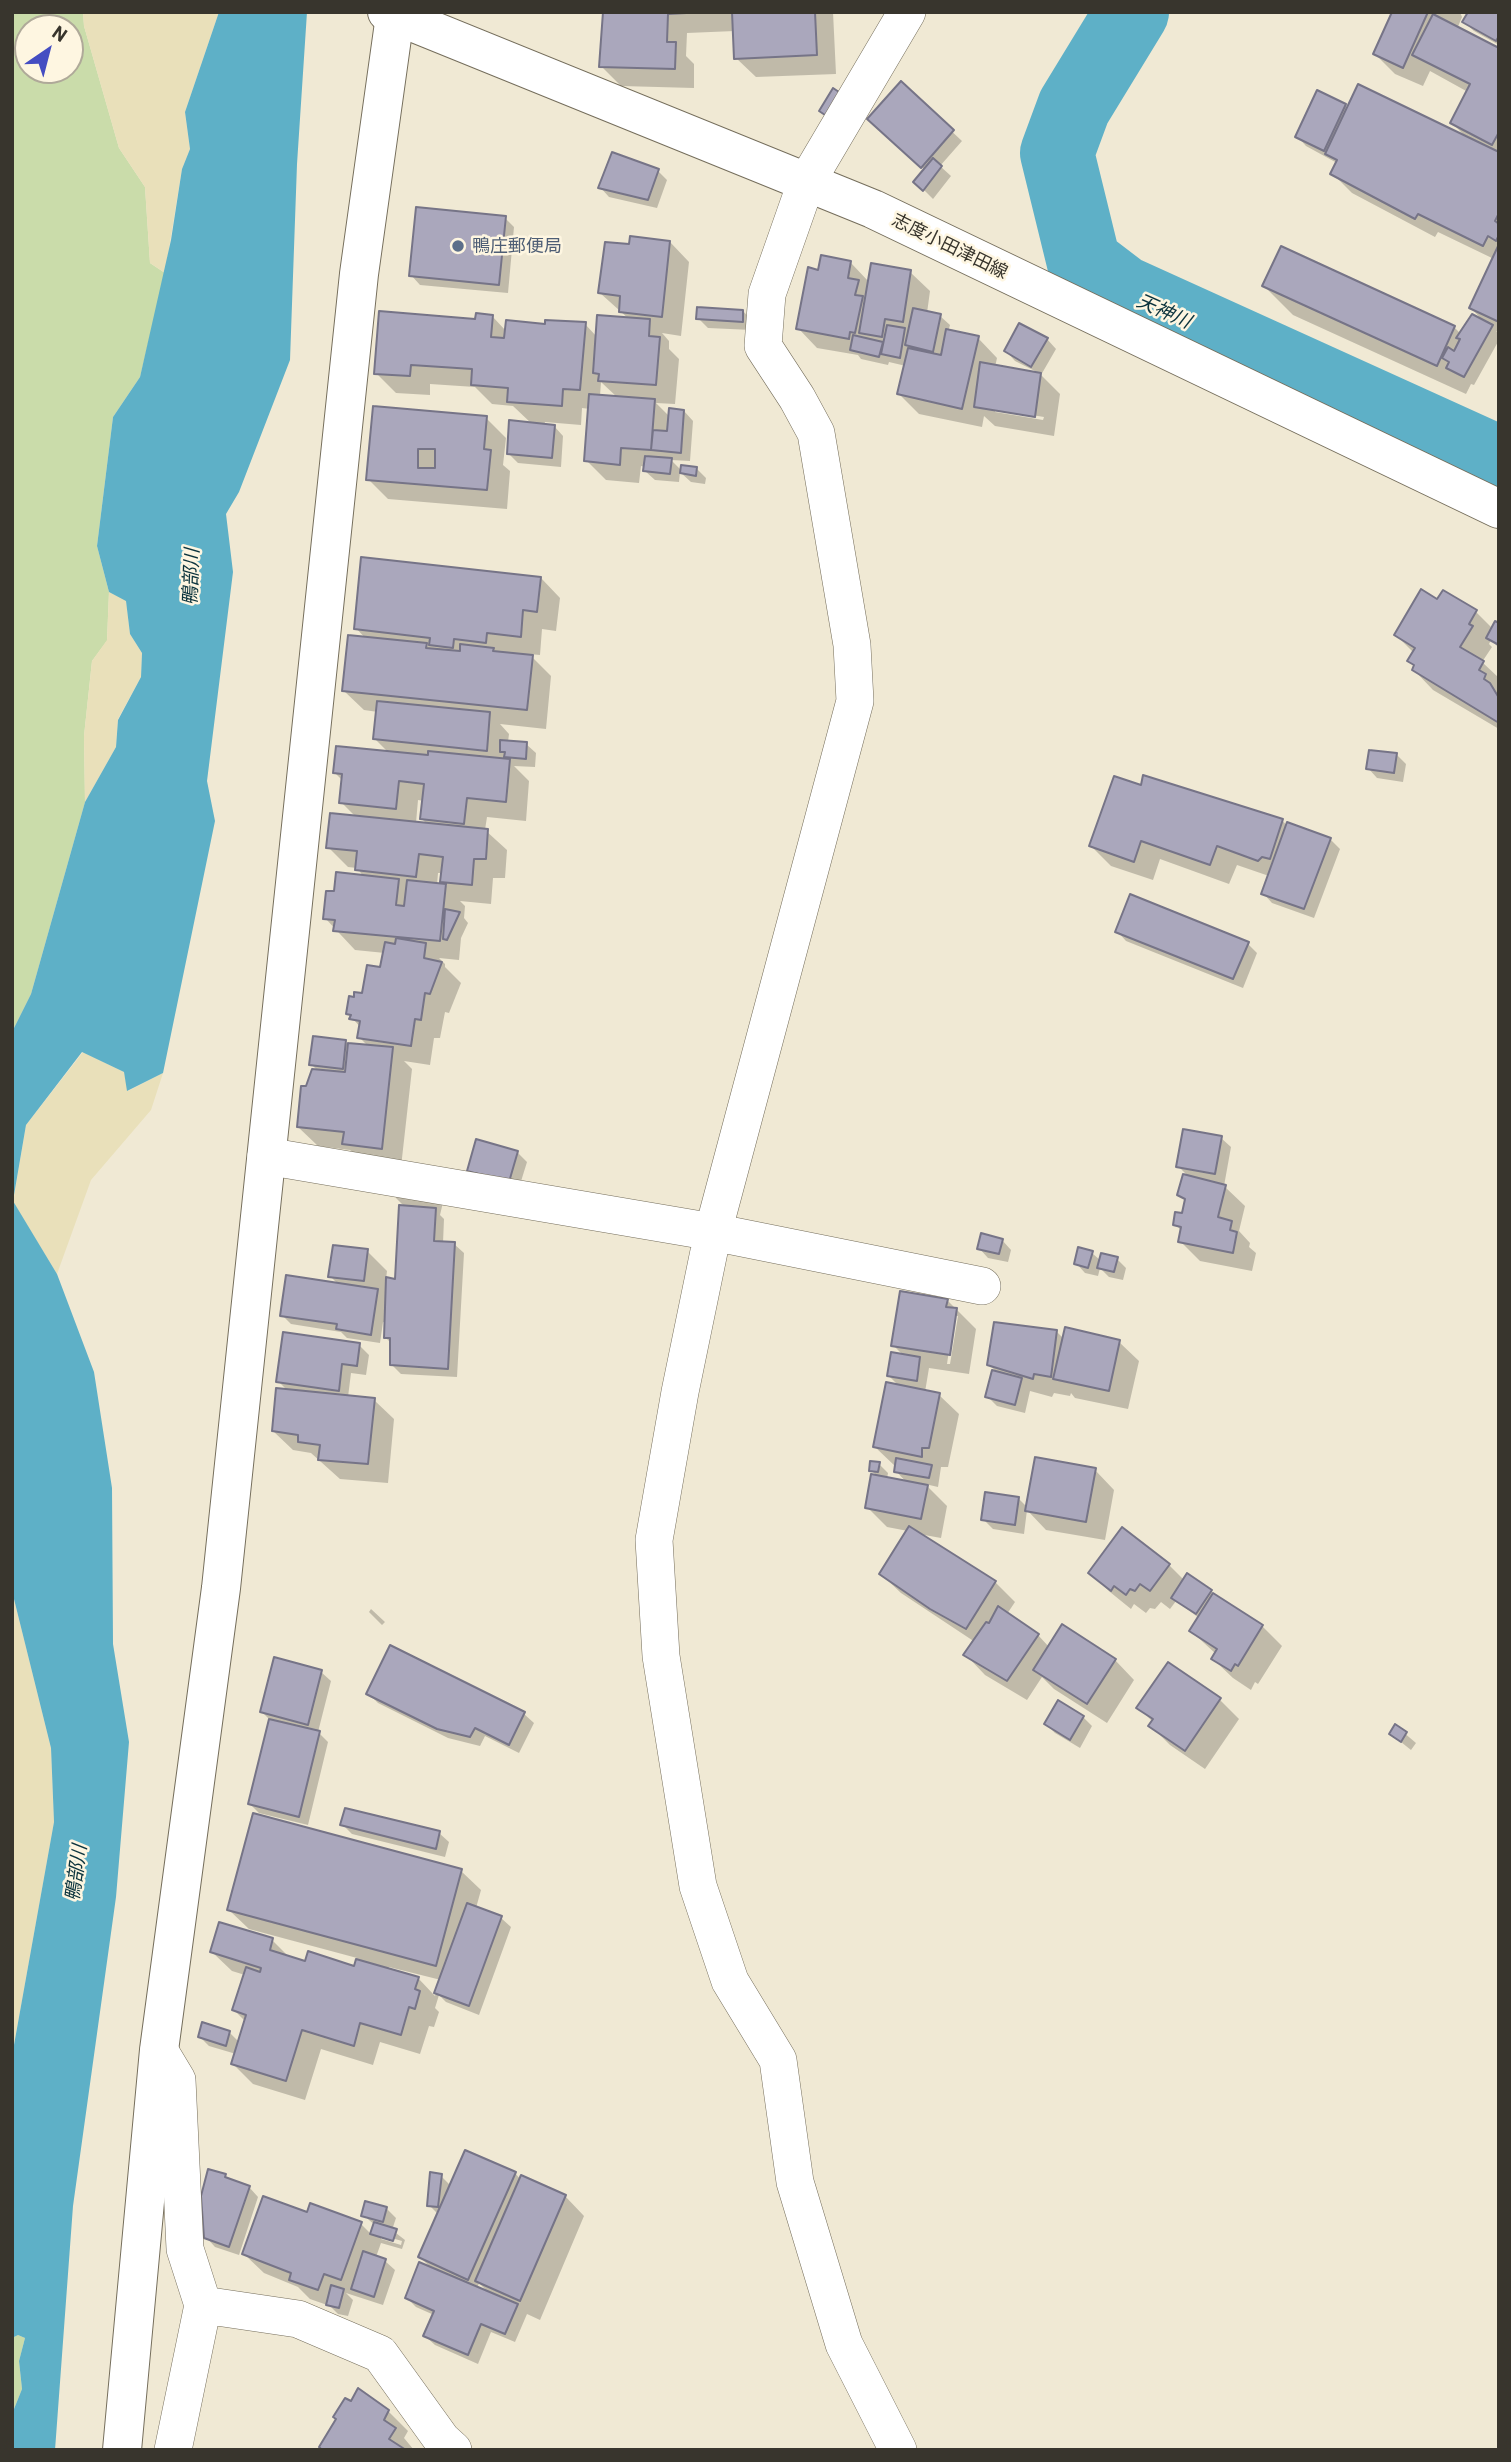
<!DOCTYPE html>
<html>
<head>
<meta charset="utf-8">
<style>
	body { margin:0 }
	#map { position:relative; width:1511px; height:2462px; overflow:hidden; background:#f0e9d4; font-family:Barlow,sans-serif }
	canvas { display:block }
	.frame { position:absolute; inset:0; border:14px solid #38352d; pointer-events:none }
	.north { position:absolute; left:14px; top:14px; width:70px; height:70px; box-sizing:border-box; background:#fef6e1; border:2px solid #afa999; border-radius:50%; rotate:35deg; font-size:19px; font-weight:700; line-height:28px; text-align:center; color:#38352d }
	.north::after { content:''; display:block; margin:auto; width:24px; height:32px; background:#444dc2; clip-path:polygon(50% 0,100% 100%,50% 72%,0 100%) }
</style>
</head>
<body>
<div id="map">
<canvas width="1511" height="2462"></canvas>
<div class="frame"></div>
<div class="north">N</div>
</div>
<script>
const context = document.querySelector('canvas').getContext('2d');
context.lineJoin = 'round';
function paint(path, color) { context.fillStyle = color; context.fill(path, 'evenodd'); }
const shape = rows => new Path2D(rows.map(r => 'M' + r).join(''));
function strokePath(path, color, width, dash) { context.strokeStyle = color; context.lineWidth = width; context.lineCap = dash ? 'butt' : 'round'; context.setLineDash(dash || []); context.stroke(path); }
function write(font, color, halo, rows, align = 'center') {
  context.font = font + ' Barlow,"Noto Sans JP",sans-serif'; context.lineWidth = 5; context.setLineDash([]); context.textBaseline = 'middle'; context.strokeStyle = halo; context.fillStyle = color; for (const [text, x, y, turn = 0] of rows) {
    context.save(); context.translate(x, y); context.rotate((+turn || 0) * Math.PI / 180); context.textAlign = isNaN(turn) ? turn : align; if (halo) context.strokeText(text, 0, 0); context.fillText(text, 0, 0); context.restore();
  }
}
paint(shape([
	[12,12,83,12,84,26,119,148,145,187,150,263,165,273,140,377,113,417,97,546,109,592,107,641,92,661,84,736,85,802,31,994,12,1032],
	[28,28,70,28,70,70,28,70],
	[18,2335,25,2338,19,2361,22,2389,12,2414,12,2338]
]), '#cadcaa');
paint(shape([
	[83,12,219,12,185,112,190,149,182,169,165,273,150,263,145,187,119,148,84,26],
	[109,592,126,600,130,634,142,653,141,677,118,719,116,747,85,802,84,736,92,661,107,640],
	[83,1052,124,1072,128,1091,163,1073,151,1110,91,1180,57,1274,13,1202,26,1125],
	[12,1591,51,1748,54,1822,12,2056]
]), '#e9e0ba');
paint(shape([
	[219,12,307,12,297,164,290,360,239,492,226,514,233,572,207,781,215,821,163,1073,127,1091,124,1072,82,1052,26,1125,13,1201,57,1274,94,1372,112,1488,113,1644,129,1742,116,1897,73,2206,55,2450,12,2450,12,2414,22,2389,19,2361,25,2338,18,2335,12,2338,12,2056,54,1822,51,1748,12,1591,12,1032,31,994,85,802,116,747,118,720,141,677,142,653,130,634,126,601,109,592,97,546,113,417,140,377,171,240,182,169,190,149,185,112]
]), '#5eb0c7');
paint(shape([
	[604,12,833,12,836,74,756,77,736,58,735,31,687,33,686,56,694,64,694,88,621,86,601,66],
	[1394,12,1460,12,1462,17,1457,29,1499,50,1499,332,1496,331,1499,334,1499,340,1474,385,1471,384,1466,394,1293,315,1264,286,1454,327,1461,334,1484,322,1471,308,1494,259,1438,232,1435,237,1352,193,1332,173,1337,163,1306,146,1297,136,1345,106,1348,109,1468,139,1452,123,1468,92,1430,71,1423,86,1395,74,1375,54],
	[1499,14,1499,45,1474,31,1464,22],
	[901,84,962,141,940,166,951,176,933,199,916,182,925,170,879,129],
	[658,171,667,180,657,208,609,197,600,187],
	[505,218,514,227,508,293,420,285,411,275],
	[670,242,689,262,681,336,662,333,669,341,669,349,679,359,675,404,656,403,670,417,684,411,693,421,690,461,671,460,682,471,696,468,706,478,705,484,691,482,680,472,679,482,655,480,645,471,645,467,641,466,639,483,606,480,586,460,590,409,582,408,581,425,545,422,544,426,554,426,563,436,561,467,518,463,508,453,532,424,513,406,492,404,475,387,430,384,430,395,396,393,376,373,477,321,492,316,506,331,585,324,597,337,629,319,600,293,630,246],
	[601,382,618,398,600,396],
	[851,263,869,282,910,272,930,291,927,313,940,316,950,325,948,332,978,338,997,358,995,367,1039,373,1015,361,1006,351,1047,339,1056,349,1041,375,1060,394,1054,436,995,426,984,416,982,427,919,414,899,394,906,366,889,362,888,365,861,359,858,355,817,348,798,328,820,272],
	[995,409,1044,417,1043,420,995,412],
	[743,311,752,321,752,330,708,328,698,318],
	[374,408,486,418,506,438,503,465,510,471,507,509,388,499,368,479],
	[541,578,560,598,556,631,542,629,540,655,529,654,551,676,546,729,500,724,509,734,508,742,526,744,536,753,535,767,514,766,529,781,526,821,487,817,485,830,507,850,505,878,493,878,491,904,460,901,465,906,464,918,468,923,461,938,459,960,439,958,445,964,445,967,461,983,449,1013,445,1012,440,1038,434,1038,430,1065,404,1061,412,1069,401,1167,364,1163,350,1150,318,1146,298,1127,307,1087,318,1071,311,1064,346,1042,348,1044,368,1046,359,1037,361,1028,348,1013,382,970,385,953,355,950,325,918,336,893,364,877,357,868,348,867,328,847,356,817,341,802,343,781,335,773,389,753,375,739,378,712,364,710,344,691,366,639,356,628],
	[418,800,424,801,422,819,428,825,416,823],
	[438,873,443,873,442,881,447,886,437,885],
	[1444,592,1476,612,1493,629,1499,625,1499,648,1491,640,1489,644,1492,647,1482,662,1499,678,1499,729,1433,690,1414,670,1415,667,1409,661,1414,653,1396,635,1438,601],
	[1396,754,1406,764,1403,782,1377,778,1368,768],
	[1142,787,1282,820,1287,826,1330,839,1340,849,1314,918,1272,903,1263,893,1269,876,1237,865,1229,884,1160,859,1153,880,1111,866,1091,846],
	[1117,931,1248,944,1257,953,1243,988,1126,941],
	[1221,1138,1231,1147,1224,1186,1245,1206,1239,1231,1250,1243,1249,1247,1256,1253,1252,1271,1200,1261,1180,1241,1182,1231,1175,1224,1184,1215,1186,1201,1179,1194,1189,1177,1178,1166],
	[517,1152,527,1162,518,1191,479,1180,469,1170],
	[400,1182,444,1198,440,1215,444,1219,443,1243,454,1244,464,1253,457,1377,401,1374,392,1365,392,1344,385,1337,386,1323,383,1322,380,1343,347,1338,341,1332,291,1324,282,1315,339,1285,330,1276,367,1251,387,1271,386,1279,397,1281,406,1208,396,1198],
	[1002,1240,1011,1250,1008,1262,988,1258,979,1248],
	[1092,1253,1101,1261,1117,1259,1126,1268,1123,1280,1109,1277,1100,1268,1098,1276,1085,1273,1076,1263],
	[947,1300,976,1329,969,1374,929,1368,925,1392,939,1395,959,1414,948,1467,941,1467,938,1487,925,1484,947,1506,941,1538,919,1534,995,1582,1015,1602,1007,1614,1038,1635,1049,1647,1115,1660,1134,1680,1107,1723,1054,1689,1042,1677,1027,1700,985,1675,966,1655,975,1642,901,1593,881,1574,908,1531,887,1527,867,1507,878,1477,871,1470,879,1464,888,1473,887,1479,907,1483,896,1471,896,1467,875,1447,900,1387,889,1376,904,1356,893,1345],
	[954,1316,958,1316,950,1364,947,1364],
	[1057,1332,1064,1339,1119,1342,1139,1361,1128,1409,1075,1398,1071,1393,1070,1396,1054,1393,1052,1397,1030,1391,1025,1413,997,1406,987,1396,998,1373,989,1365],
	[359,1345,369,1355,366,1375,351,1373,348,1397,374,1400,394,1419,388,1483,340,1479,311,1453,293,1450,273,1431,288,1391,278,1381],
	[1095,1470,1114,1490,1105,1540,1046,1530,1027,1510,1024,1534,993,1529,983,1519,1018,1498,1027,1507],
	[1169,1565,1185,1581,1211,1591,1220,1600,1262,1626,1282,1646,1258,1684,1255,1682,1251,1690,1233,1678,1213,1659,1216,1654,1191,1631,1199,1618,1176,1601,1170,1609,1161,1602,1155,1609,1150,1608,1146,1613,1134,1604,1131,1609,1110,1592,1090,1573],
	[371,1609,385,1622,382,1625,369,1612],
	[391,1647,524,1714,534,1723,519,1753,485,1736,480,1746,448,1738,378,1703,368,1693],
	[321,1672,331,1681,318,1732,328,1742,308,1825,259,1813,250,1804,270,1720,262,1712],
	[1220,1700,1239,1719,1205,1769,1170,1745,1151,1726,1153,1722,1139,1708],
	[1083,1717,1092,1726,1080,1748,1055,1733,1046,1724],
	[1396,1726,1416,1743,1411,1750,1391,1734],
	[342,1824,439,1833,449,1842,445,1857,352,1834],
	[461,1871,481,1890,476,1908,501,1918,511,1927,479,2015,446,2002,439,1995,435,2008,439,2012,434,2027,429,2026,420,2054,380,2042,373,2065,321,2049,305,2100,253,2084,233,2064,236,2054,209,2046,200,2037,229,2032,240,2043,246,2022,234,2010,245,1975,232,1971,212,1952,272,1940,291,1959,306,1963,356,1968,357,1958,249,1929,229,1910],
	[389,1967,441,1980,435,1996,418,1978,388,1970],
	[515,2173,521,2180,565,2196,584,2216,540,2320,527,2314,515,2342,491,2332,478,2364,435,2345,425,2336,434,2315,416,2307,407,2298,433,2270,420,2257,439,2215,429,2205,441,2176,451,2186],
	[479,2283,490,2294,477,2289],
	[225,2175,230,2181,249,2187,258,2197,239,2255,215,2247,206,2237],
	[386,2208,396,2218,392,2230,405,2240,402,2249,381,2243,376,2257,385,2261,395,2270,383,2305,346,2293,353,2300,348,2316,338,2314,330,2306,310,2299,298,2287,264,2273,244,2254,308,2214,361,2224,372,2235,375,2225,363,2215],
	[381,2235,402,2241,401,2245,381,2239],
	[359,2391,388,2411,408,2431,404,2438,414,2450,324,2450]
]), '#0003');
strokePath(shape([
	[1132,12,1074,107,1057,153,1084,263,1122,292,1499,463]
]), '#5eb0c7', 74);
const building = shape([
	[603,12,705,12,668,14,667,42,676,42,675,69,599,67,603,12],
	[732,12,815,12,817,55,734,59,732,12],
	[1392,12,1428,12,1403,68,1373,54,1392,12],
	[1468,12,1499,12,1499,36,1496,41,1462,22,1468,12],
	[1433,14,1499,48,1499,132,1492,145,1450,123,1470,84,1412,55,1433,14],
	[901,81,954,130,921,168,867,119,901,81],
	[1358,84,1499,152,1499,213,1495,221,1499,224,1499,235,1496,241,1488,236,1483,246,1418,214,1415,219,1330,174,1337,160,1325,154,1358,84],
	[833,88,842,94,828,117,819,111,833,88],
	[1317,90,1346,104,1324,151,1295,137,1317,90],
	[612,152,659,169,648,200,598,188,612,152],
	[933,158,942,166,923,191,913,182,933,158],
	[416,207,506,216,499,285,409,276,416,207],
	[630,236,670,241,662,317,619,312,620,296,598,293,605,242,629,244,630,236],
	[1499,244,1499,322,1469,308,1499,244],
	[1281,246,1455,326,1437,366,1262,286,1281,246],
	[821,255,851,261,848,278,859,280,855,295,863,296,855,333,850,332,849,339,796,329,808,267,818,270,821,255],
	[871,263,911,270,903,322,885,319,882,337,859,333,871,263],
	[697,307,743,310,743,322,696,319,697,307],
	[913,308,941,314,933,352,905,345,913,308],
	[379,311,475,319,476,313,493,315,491,337,504,338,506,320,545,324,545,320,586,322,580,390,563,389,562,406,507,402,508,388,471,385,472,369,411,365,410,376,374,374,379,311],
	[1472,314,1493,325,1464,377,1446,368,1449,362,1442,358,1448,347,1454,351,1460,339,1456,338,1472,314],
	[597,315,650,319,649,336,660,337,656,385,598,381,599,374,593,373,597,315],
	[1019,323,1048,338,1031,367,1004,351,1019,323],
	[887,325,905,328,900,358,881,354,887,325],
	[946,329,979,336,962,409,897,394,908,348,941,355,946,329],
	[853,335,883,342,879,357,850,350,853,335],
	[980,362,1041,373,1035,417,974,407,980,362],
	[589,394,655,399,651,450,621,448,620,465,584,461,589,394],
	[373,406,487,416,484,449,491,450,487,490,366,480,373,406],
	[418,449,435,449,435,468,418,468,418,449],
	[669,408,684,410,681,453,651,450,653,430,667,431,669,408],
	[509,420,555,425,552,458,507,454,509,420],
	[645,456,672,458,670,474,643,471,645,456],
	[681,465,697,467,696,476,680,473,681,465],
	[361,557,541,577,537,612,523,610,521,637,487,633,486,643,454,639,453,648,429,645,430,638,354,629,361,557],
	[1421,589,1437,599,1443,590,1477,610,1469,624,1473,626,1460,647,1484,661,1479,670,1486,674,1484,679,1490,683,1499,698,1499,723,1412,670,1414,665,1407,661,1415,648,1394,635,1421,589],
	[1495,621,1499,623,1499,645,1486,638,1495,621],
	[348,635,427,643,426,648,460,651,460,644,494,648,493,651,533,655,527,710,342,691,348,635],
	[377,701,490,712,487,751,373,739,377,701],
	[500,740,527,742,526,759,504,757,505,752,500,752,500,740],
	[336,746,428,755,428,751,510,759,506,802,467,798,464,824,420,819,424,784,399,781,396,809,339,803,342,774,333,773,336,746],
	[1369,750,1397,753,1394,773,1366,769,1369,750],
	[1143,775,1283,819,1270,859,1262,857,1258,861,1217,846,1210,865,1141,841,1134,862,1089,846,1114,776,1141,785,1143,775],
	[330,813,488,829,486,859,474,859,472,885,440,882,443,857,419,854,416,877,355,870,357,851,326,848,330,813],
	[1287,822,1331,838,1304,909,1261,894,1287,822],
	[336,872,399,879,396,905,404,906,407,880,446,884,440,941,333,931,335,920,323,919,326,891,334,891,336,872],
	[1130,894,1249,942,1233,979,1115,932,1130,894],
	[445,909,460,912,447,940,443,939,445,909],
	[396,938,426,943,424,958,442,962,430,994,425,993,421,1020,415,1019,411,1046,357,1038,360,1021,349,1019,351,1015,346,1014,349,996,354,997,354,992,362,993,367,965,380,967,385,942,395,944,396,938],
	[313,1036,346,1040,343,1069,309,1065,313,1036],
	[348,1043,393,1047,382,1149,342,1144,344,1132,297,1127,301,1086,306,1086,312,1069,345,1072,348,1043],
	[1183,1129,1222,1136,1215,1174,1176,1167,1183,1129],
	[476,1139,518,1151,509,1182,467,1171,476,1139],
	[1183,1174,1226,1185,1218,1217,1232,1221,1230,1230,1237,1232,1233,1253,1178,1242,1181,1227,1173,1225,1175,1212,1182,1213,1185,1199,1177,1195,1183,1174],
	[399,1205,436,1208,434,1241,455,1242,448,1369,390,1365,390,1338,384,1338,386,1277,395,1279,399,1205],
	[981,1233,1003,1239,999,1254,977,1249,981,1233],
	[333,1245,368,1249,364,1281,328,1277,333,1245],
	[1078,1247,1093,1251,1088,1268,1074,1264,1078,1247],
	[1101,1253,1118,1257,1114,1272,1097,1268,1101,1253],
	[286,1275,378,1289,371,1335,336,1329,337,1324,280,1316,286,1275],
	[900,1291,948,1299,946,1307,957,1308,950,1355,891,1346,900,1291],
	[994,1322,1057,1330,1051,1377,1034,1374,1033,1379,987,1365,994,1322],
	[1065,1327,1120,1340,1109,1391,1053,1379,1065,1327],
	[283,1332,360,1343,357,1366,342,1364,339,1391,276,1382,283,1332],
	[891,1352,920,1357,917,1381,887,1376,891,1352],
	[992,1370,1022,1378,1015,1405,985,1397,992,1370],
	[886,1382,940,1393,929,1448,922,1448,922,1457,873,1447,886,1382],
	[276,1388,375,1398,368,1464,318,1460,320,1445,298,1442,298,1435,272,1431,276,1388],
	[1035,1457,1096,1468,1086,1522,1025,1511,1035,1457],
	[896,1458,932,1465,929,1478,894,1472,896,1458],
	[870,1461,880,1462,878,1472,869,1471,870,1461],
	[871,1474,928,1485,921,1519,865,1508,871,1474],
	[985,1492,1019,1497,1015,1525,981,1520,985,1492],
	[909,1526,996,1581,966,1629,930,1609,879,1574,909,1526],
	[1122,1527,1170,1564,1150,1591,1140,1584,1135,1591,1130,1589,1126,1595,1114,1586,1111,1591,1088,1573,1122,1527],
	[1187,1573,1212,1590,1196,1614,1171,1598,1187,1573],
	[1213,1593,1263,1625,1238,1666,1235,1664,1231,1671,1211,1659,1217,1649,1189,1631,1213,1593],
	[998,1606,1039,1634,1007,1681,963,1655,986,1622,989,1623,998,1606],
	[1062,1624,1116,1659,1087,1704,1033,1670,1062,1624],
	[390,1645,525,1712,509,1745,475,1728,470,1737,437,1729,366,1694,390,1645],
	[274,1657,322,1670,308,1725,260,1712,274,1657],
	[1168,1662,1221,1698,1185,1751,1148,1726,1153,1719,1136,1708,1168,1662],
	[1058,1700,1084,1716,1070,1740,1044,1724,1058,1700],
	[269,1719,320,1731,299,1817,248,1804,269,1719],
	[1395,1724,1407,1732,1401,1742,1389,1734,1395,1724],
	[345,1808,440,1831,436,1849,340,1825,345,1808],
	[253,1813,462,1869,436,1966,227,1910,253,1813],
	[467,1903,502,1916,469,2006,434,1993,467,1903],
	[219,1922,273,1938,270,1950,305,1961,308,1951,354,1966,356,1959,419,1977,415,1989,420,1991,415,2009,409,2007,401,2035,360,2023,354,2046,302,2030,286,2081,231,2064,246,2015,232,2010,246,1967,260,1972,261,1968,210,1952,219,1922],
	[202,2022,230,2031,226,2046,198,2037,202,2022],
	[465,2150,516,2172,468,2280,418,2257,465,2150],
	[208,2169,226,2174,225,2177,250,2186,229,2247,204,2238,201,2196,208,2169],
	[430,2172,442,2174,438,2207,427,2206,430,2172],
	[521,2175,566,2195,520,2301,475,2281,521,2175],
	[263,2196,307,2212,310,2203,362,2222,341,2280,324,2274,318,2290,289,2280,291,2273,242,2254,263,2196],
	[365,2201,387,2207,383,2222,361,2216,365,2201],
	[374,2222,397,2229,393,2241,370,2234,374,2222],
	[363,2251,386,2259,374,2297,351,2289,363,2251],
	[419,2262,518,2304,505,2334,481,2324,468,2355,423,2336,434,2311,405,2298,419,2262],
	[331,2285,344,2289,339,2308,326,2305,331,2285],
	[358,2388,389,2410,384,2420,396,2428,389,2439,406,2450,322,2450,319,2447,336,2419,333,2417,345,2398,351,2401,358,2388]
]);
paint(building, '#aaa7bc');
strokePath(building, '#767487', 2);
const minor = shape([
	[266,1156,713,1232,982,1286],
	[159,2050,177,2080,185,2249,203,2305,173,2450],
	[203,2305,298,2319,380,2354,442,2440,453,2450],
	[898,2450,844,2344,795,2182,778,2060,730,1981,698,1886,661,1656,654,1540,680,1392,713,1232,855,701,852,645,816,433,797,398,763,346,767,294,806,183,907,12]
]);
const tertiary = shape([
	[122,2450,159,2050,221,1588,359,274,395,16]
]);
const secondary = shape([
	[387,12,873,209,1499,509]
]);
strokePath(minor, '#756e5c', 38);
strokePath(tertiary, '#756e5c', 40);
strokePath(secondary, '#756e5c', 40);
strokePath(minor, '#fff', 37);
strokePath(tertiary, '#fff', 38);
strokePath(secondary, '#fff', 38);
for (const [x, y, r, color] of [
	[458,246,7,"#5c6f8a"]
]) { const dot = new Path2D(); dot.arc(x, y, r, 0, 2 * Math.PI); context.fillStyle = color; context.fill(dot); strokePath(dot, '#fef6e1', 2.5); }
write('18px', '#4e5e75', '#fef6e1', [
	["鴨庄郵便局",472,246]
], 'left');
write('18px', '#38352d', '#fef6e1', [
	["志度小田津田線",950,246,26]
]);
write('italic 19px', '#0b333d', '#fef6e1', [
	["天神川",1164,311,24],
	["鴨部川",191,577,-88],
	["鴨部川",76,1873,-82]
]);
</script>
</body>
</html>
